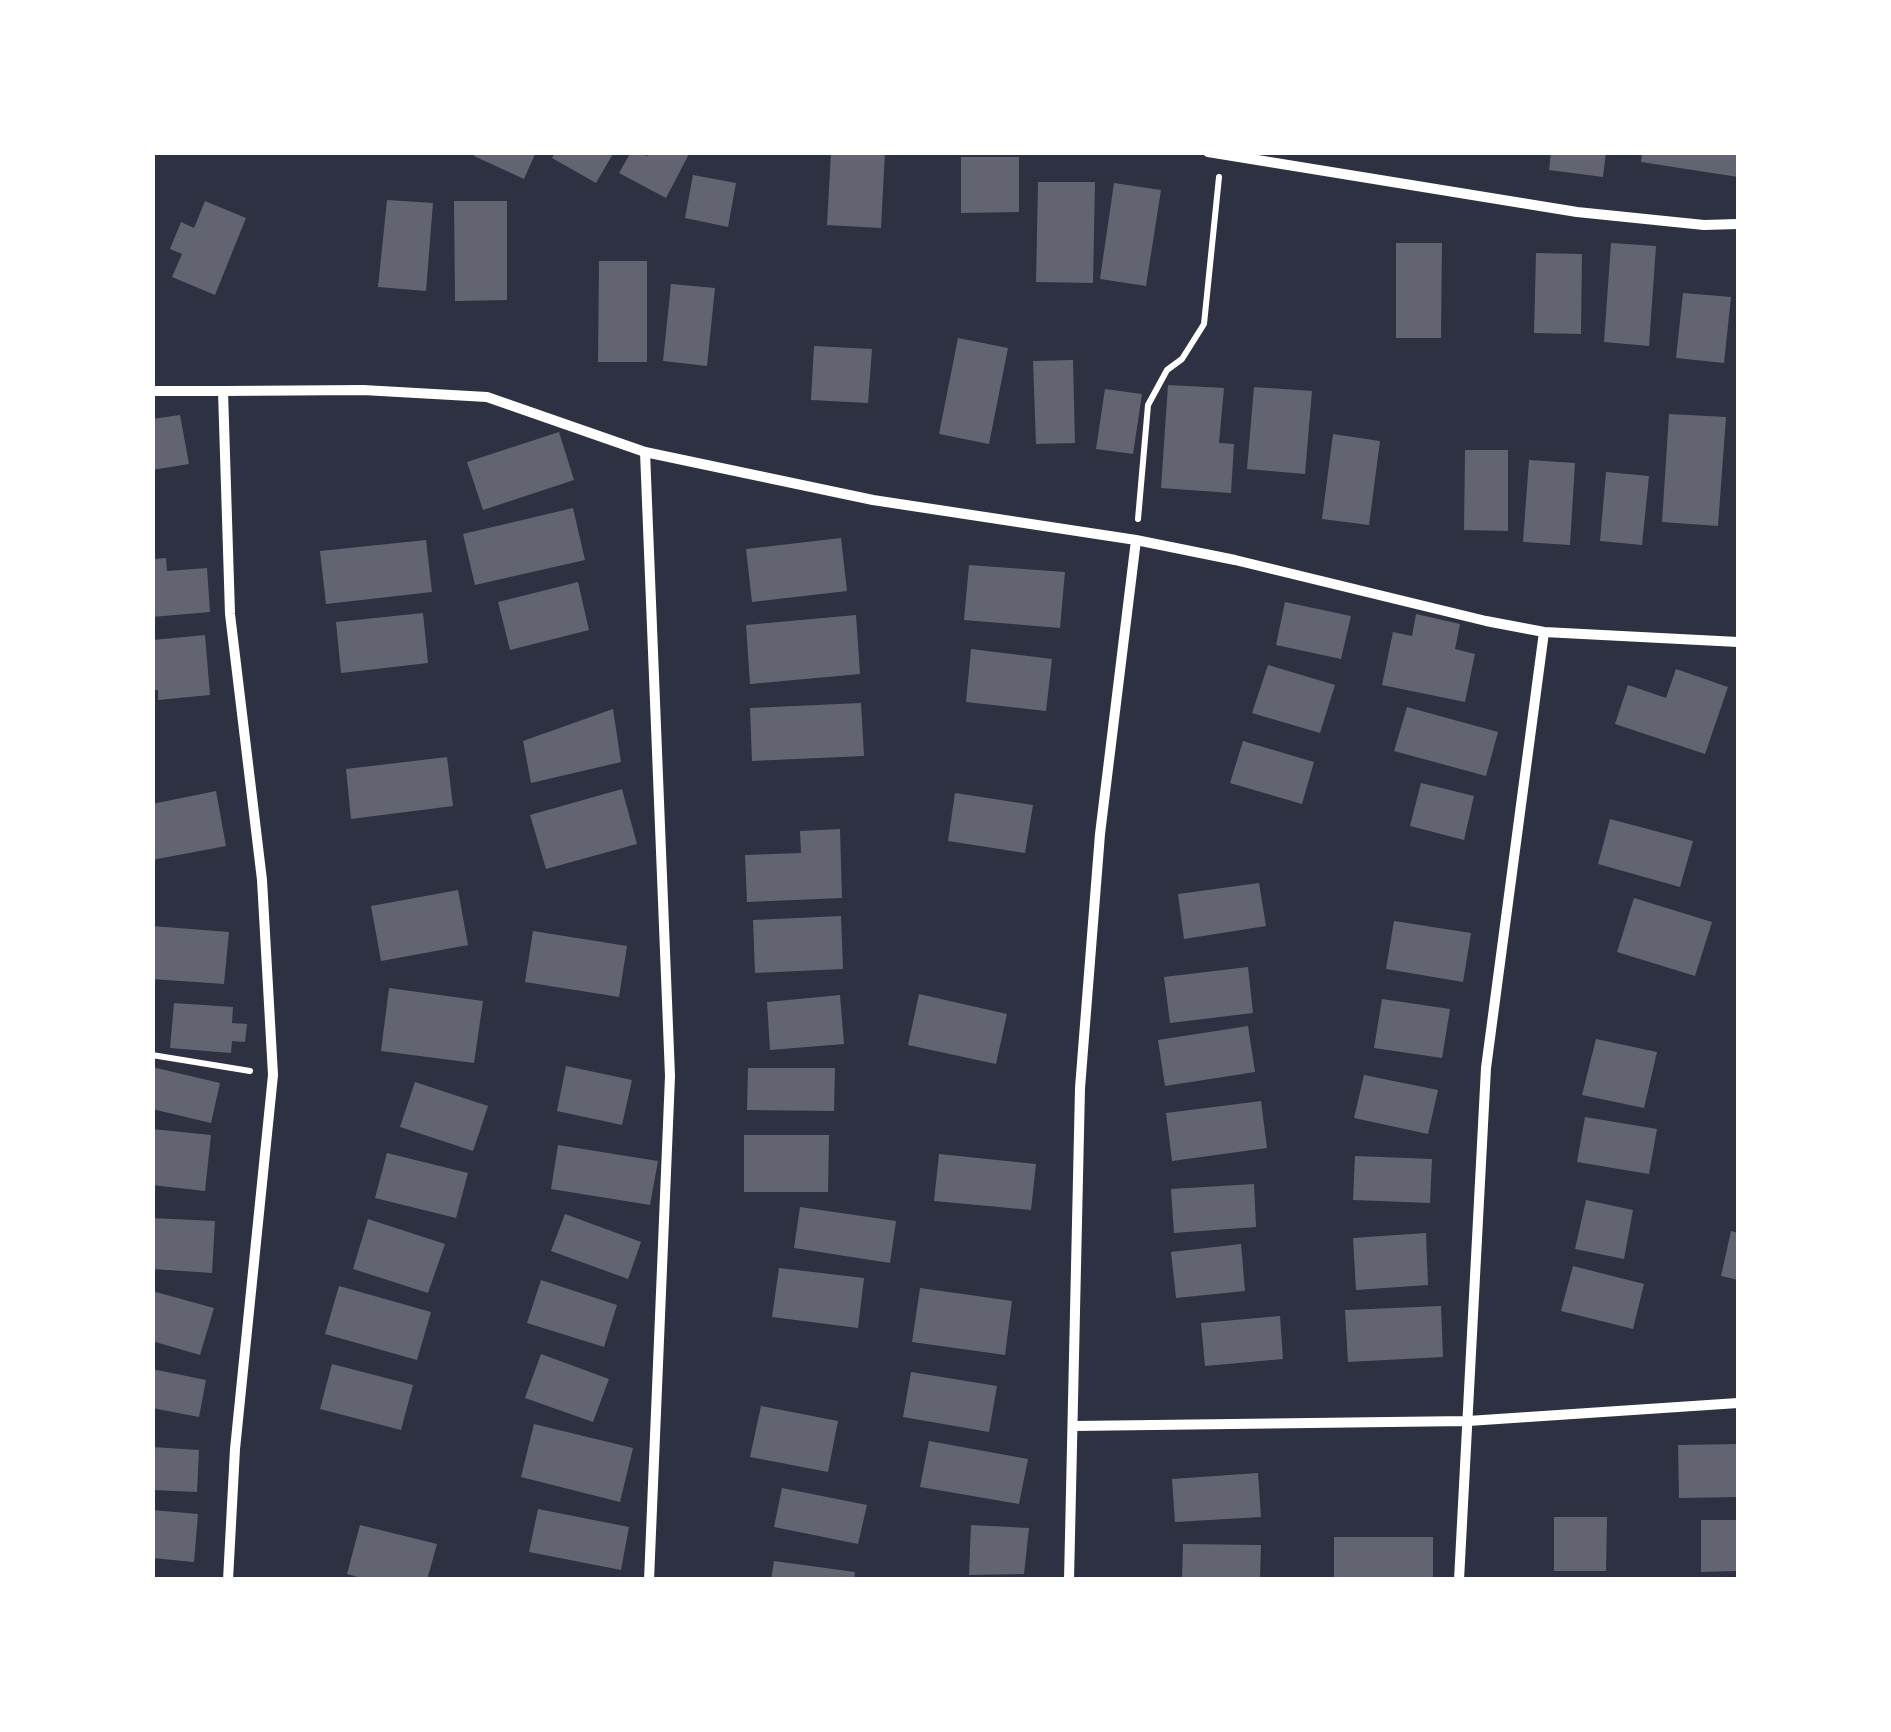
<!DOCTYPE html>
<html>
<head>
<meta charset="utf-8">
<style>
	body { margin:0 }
	#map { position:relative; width:1891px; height:1732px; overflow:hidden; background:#2d3142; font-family:Montserrat,sans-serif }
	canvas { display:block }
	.frame { position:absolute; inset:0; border:155px solid #fff; pointer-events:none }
</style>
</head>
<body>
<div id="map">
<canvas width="1891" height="1732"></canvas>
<div class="frame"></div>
</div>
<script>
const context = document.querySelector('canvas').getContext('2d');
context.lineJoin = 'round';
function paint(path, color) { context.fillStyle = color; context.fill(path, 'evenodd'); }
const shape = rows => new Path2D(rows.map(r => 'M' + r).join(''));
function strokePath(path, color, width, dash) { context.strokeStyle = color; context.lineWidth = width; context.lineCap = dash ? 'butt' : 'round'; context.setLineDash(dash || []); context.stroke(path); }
paint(shape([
	[476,152,536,152,524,179,474,156],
	[555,152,614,152,596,183,552,158],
	[631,152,648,156,649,152,690,152,666,198,619,173],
	[831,152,885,152,881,228,827,225],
	[1551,152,1606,152,1603,177,1549,170],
	[1642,152,1738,152,1738,177,1641,162],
	[961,157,1019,157,1019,212,961,213],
	[693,175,736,183,728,227,685,218],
	[1038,182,1095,182,1093,283,1036,282],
	[1114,183,1161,190,1146,286,1100,279],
	[387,200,433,203,426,291,378,287],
	[205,201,246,218,215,295,172,277,182,254,170,249,181,222,194,228],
	[454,201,507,201,507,300,455,301],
	[1396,243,1442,243,1441,338,1396,338],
	[1611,243,1656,246,1649,346,1604,342],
	[1536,253,1582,254,1581,334,1534,333],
	[599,261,647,261,647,362,598,362],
	[671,284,715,288,707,366,663,361],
	[1683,293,1731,297,1724,363,1676,358],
	[958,338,1008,348,989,444,939,434],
	[814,346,872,349,868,403,811,400],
	[1073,360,1075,443,1036,444,1033,361],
	[1168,385,1224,388,1219,443,1234,444,1231,493,1161,488],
	[1254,387,1312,391,1305,474,1247,469],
	[1105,389,1142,394,1133,454,1096,449],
	[1669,414,1726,417,1718,526,1662,522],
	[180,415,189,464,152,470,152,419],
	[559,432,574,480,483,510,467,462],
	[1333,434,1380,441,1369,525,1322,519],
	[1465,450,1508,450,1508,531,1464,530],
	[1529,460,1575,463,1570,545,1523,542],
	[1606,472,1649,476,1642,545,1600,541],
	[573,508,585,560,475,585,463,534],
	[841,538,847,591,752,602,746,549],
	[426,540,432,592,326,604,320,551],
	[166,558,167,571,207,568,210,612,152,617,152,559],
	[969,565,1065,572,1060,628,964,620],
	[578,582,589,630,510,650,498,602],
	[1285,602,1351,616,1341,659,1276,645],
	[423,613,428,663,341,673,336,622],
	[1416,614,1460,624,1455,649,1475,654,1465,702,1382,685,1393,632,1412,636],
	[856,615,860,674,750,684,746,625],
	[205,635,210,695,158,700,158,690,152,690,152,640],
	[971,649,1052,659,1046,711,966,702],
	[1268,665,1335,685,1320,733,1252,713],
	[1676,669,1728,687,1705,754,1615,724,1628,685,1666,698],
	[861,703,864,756,752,761,750,708],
	[1407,707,1498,732,1486,776,1394,751],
	[613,709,621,762,531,783,523,741],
	[1243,741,1314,762,1302,804,1230,783],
	[447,757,453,806,351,819,346,769],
	[1421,783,1474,796,1464,840,1410,826],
	[622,789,637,844,546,869,530,815],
	[216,791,226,846,152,860,152,804],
	[955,793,1033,805,1025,853,948,841],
	[1610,819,1693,841,1680,887,1598,864],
	[840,829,842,898,747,902,745,855,801,853,800,831],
	[1259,883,1266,926,1184,939,1178,894],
	[458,890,468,945,381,961,371,906],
	[1634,898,1712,922,1695,976,1617,952],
	[841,916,843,969,755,973,753,920],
	[1394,921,1471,933,1463,982,1386,969],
	[152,926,229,932,224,984,152,979],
	[533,931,627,946,619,997,525,982],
	[1248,967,1253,1013,1170,1023,1164,977],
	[389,988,483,1001,474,1063,381,1051],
	[919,994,1007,1014,996,1064,908,1045],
	[840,995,844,1044,770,1050,767,1002],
	[1382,999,1450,1009,1442,1058,1374,1048],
	[174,1003,233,1007,232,1023,247,1024,245,1042,232,1041,231,1053,170,1048],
	[1248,1026,1255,1072,1165,1086,1158,1040],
	[1596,1039,1657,1052,1644,1108,1582,1095],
	[566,1066,632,1080,622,1125,557,1111],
	[152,1067,220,1083,211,1123,152,1109],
	[748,1068,835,1068,834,1111,747,1110],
	[1364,1075,1438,1090,1428,1134,1354,1118],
	[415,1082,488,1106,473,1151,400,1127],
	[1261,1101,1267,1148,1172,1161,1166,1113],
	[1585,1117,1657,1129,1649,1174,1577,1162],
	[152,1129,211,1135,205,1191,152,1185],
	[744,1135,829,1135,828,1192,744,1192],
	[558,1145,658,1161,650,1205,551,1189],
	[387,1153,468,1173,456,1218,375,1198],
	[939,1154,1036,1164,1031,1210,934,1201],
	[1355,1156,1432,1159,1430,1203,1353,1200],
	[1254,1184,1256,1227,1174,1233,1171,1189],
	[1586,1200,1633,1210,1624,1259,1575,1249],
	[800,1207,896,1221,890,1263,794,1248],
	[565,1214,641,1242,628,1279,551,1251],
	[152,1218,215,1221,212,1273,152,1269],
	[368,1219,445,1244,428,1293,353,1269],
	[1731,1231,1738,1233,1738,1280,1721,1276],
	[1426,1233,1428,1285,1356,1290,1353,1238],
	[1241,1244,1245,1291,1176,1298,1171,1252],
	[1573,1266,1644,1284,1633,1329,1561,1311],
	[779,1268,864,1278,858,1328,772,1317],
	[541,1280,617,1305,604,1347,527,1323],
	[339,1286,431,1312,417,1360,325,1334],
	[920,1288,1012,1301,1005,1355,912,1342],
	[152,1291,214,1308,200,1355,152,1341],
	[1441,1306,1443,1357,1348,1362,1345,1310],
	[1280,1316,1283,1359,1205,1366,1201,1323],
	[541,1354,609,1379,593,1422,525,1398],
	[332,1364,413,1385,401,1430,320,1409],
	[152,1369,206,1380,199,1417,152,1408],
	[911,1372,997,1386,989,1432,903,1417],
	[761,1406,838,1421,828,1472,750,1457],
	[534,1424,633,1448,620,1502,521,1477],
	[929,1441,1028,1459,1019,1504,920,1487],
	[1738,1444,1738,1497,1679,1498,1678,1445],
	[152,1447,199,1450,197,1492,152,1490],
	[1258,1473,1261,1517,1175,1522,1172,1479],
	[782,1488,867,1505,858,1544,774,1527],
	[538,1509,629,1527,621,1570,529,1552],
	[152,1510,198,1514,194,1562,152,1558],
	[1554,1517,1607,1517,1606,1571,1554,1571],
	[1701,1520,1738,1520,1738,1571,1701,1572],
	[360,1525,437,1544,427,1580,369,1580,347,1574],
	[971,1525,1029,1528,1024,1574,969,1575],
	[1334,1537,1433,1537,1433,1580,1334,1580],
	[1183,1544,1261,1545,1260,1580,1182,1580],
	[774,1561,855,1572,854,1580,771,1580]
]), '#626471');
strokePath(shape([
	[1138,519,1148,405,1167,370,1182,359,1204,324,1219,177],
	[152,1055,250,1071]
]), '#fff', 6);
strokePath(shape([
	[1208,152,1577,212,1704,225,1738,224],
	[152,391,223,391],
	[645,452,670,1076,649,1580],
	[1074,1426,1468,1421,1738,1403],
	[228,1580,235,1449,273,1075,262,880,230,614,223,391,363,390,487,397,645,452,873,500,1136,540,1235,560,1486,621,1544,632,1738,642],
	[1069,1580,1080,1088,1100,834,1136,540],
	[1459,1580,1486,1068,1544,632]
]), '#fff', 10);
</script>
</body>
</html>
